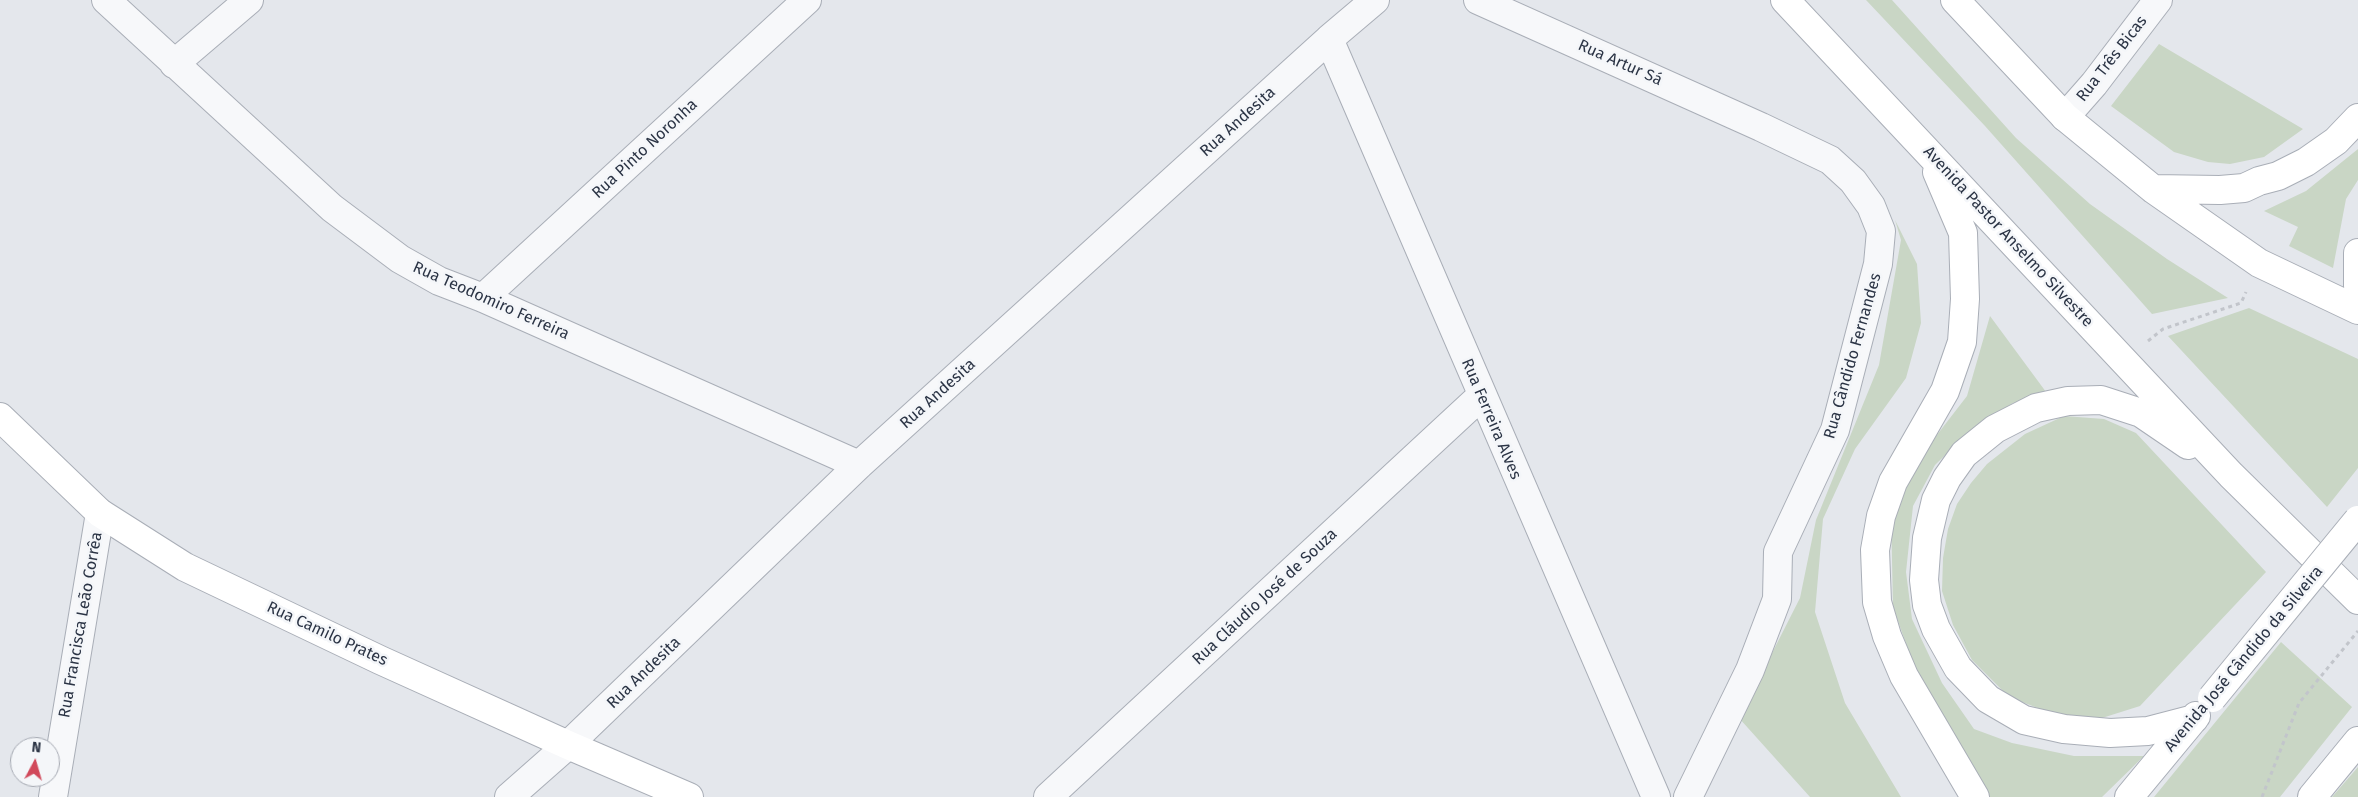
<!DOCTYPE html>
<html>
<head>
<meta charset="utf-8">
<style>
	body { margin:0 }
	#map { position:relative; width:2358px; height:797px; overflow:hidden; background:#e4e7ec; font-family:"Fira Sans",sans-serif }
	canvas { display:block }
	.north { position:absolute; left:10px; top:737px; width:50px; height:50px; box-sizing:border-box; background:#f4f6f9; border:1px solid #a4a8b1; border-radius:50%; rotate:6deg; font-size:14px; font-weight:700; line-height:20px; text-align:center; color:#2b3445 }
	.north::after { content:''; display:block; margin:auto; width:18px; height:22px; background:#d1495b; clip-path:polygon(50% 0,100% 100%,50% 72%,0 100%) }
</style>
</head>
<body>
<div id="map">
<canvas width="2358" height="797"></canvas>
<div class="north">N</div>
</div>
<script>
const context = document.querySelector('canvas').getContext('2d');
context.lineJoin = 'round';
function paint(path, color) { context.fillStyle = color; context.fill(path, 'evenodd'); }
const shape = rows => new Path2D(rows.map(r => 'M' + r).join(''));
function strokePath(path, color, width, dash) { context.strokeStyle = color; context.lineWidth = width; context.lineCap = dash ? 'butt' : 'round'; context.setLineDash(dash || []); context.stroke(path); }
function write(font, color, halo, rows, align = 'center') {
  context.font = font + ' "Fira Sans",sans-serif'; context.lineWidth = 5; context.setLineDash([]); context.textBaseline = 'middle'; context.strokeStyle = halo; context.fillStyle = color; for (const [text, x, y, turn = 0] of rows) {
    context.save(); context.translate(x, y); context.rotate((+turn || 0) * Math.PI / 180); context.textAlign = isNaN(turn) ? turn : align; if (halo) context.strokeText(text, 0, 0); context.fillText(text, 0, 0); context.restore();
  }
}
paint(shape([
	[1866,0,1892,0,2016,138,2090,204,2167,259,2228,298,2152,314,1985,126],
	[2159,44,2303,129,2264,157,2230,164,2208,162,2174,152,2111,106],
	[2358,149,2358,180,2346,199,2333,268,2289,246,2298,227,2264,211,2306,191],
	[1895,220,1917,264,1921,323,1906,378,1855,449,1823,519,1815,612,1845,703,1901,797,1810,797,1739,718,1800,598,1816,520,1879,365,1901,240],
	[2249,308,2358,359,2358,468,2327,507,2168,336],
	[1990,316,2049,396,2013,403,1970,431,1935,465,1913,506,1906,572,1912,619,1942,683,1974,729,2012,743,2074,756,2144,756,2102,797,1987,797,1981,779,1947,730,1927,693,1909,652,1893,607,1891,514,1916,462,1967,396],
	[2064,416,2104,419,2136,433,2266,572,2140,706,2102,718,2056,715,2009,697,1972,660,1953,625,1942,591,1943,558,1948,529,1957,504,1971,483,1987,464,2025,434],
	[2281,642,2352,707,2280,797,2154,797],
	[2358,767,2358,797,2332,797]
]), '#c9d6c5');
const street = shape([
	[106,0,332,208,400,259,439,281,483,298,859,465],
	[1478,0,1761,127,1830,160,1853,181,1871,206,1881,231,1878,264,1835,430,1778,552,1777,599,1750,670,1688,797],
	[1329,39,1656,797],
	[174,64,249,0],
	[2065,117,2094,84,2158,0],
	[483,298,807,0],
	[53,797,100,513],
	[509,797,568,745,859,465,1329,39,1375,0],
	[1048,797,1481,396]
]);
const secondary = shape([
	[1785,0,2231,475,2358,600],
	[1955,0,2065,117,2153,189,2259,263,2358,310],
	[1937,172,1963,233,1965,299,1962,342,1945,391,1893,482,1881,516,1875,550,1877,602,1887,636,1904,676,1975,797],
	[2153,189,2220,190,2244,188,2259,181,2278,176,2306,162,2336,141,2358,118],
	[2358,253,2358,286],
	[0,417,100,513,185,567,380,660,568,745,689,797],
	[2188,445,2141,413,2101,400,2068,401,2036,408,1995,429,1964,454,1947,478,1936,500,1927,538,1924,580,1927,605,1936,629,1958,668,1988,699,2024,720,2064,729,2110,733,2148,731,2194,719],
	[2129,797,2196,716],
	[2312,797,2358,741]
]);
strokePath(street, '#a9aeb7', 30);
strokePath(secondary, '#a9aeb7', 30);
strokePath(shape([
	[2148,341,2163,329,2241,303,2246,292],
	[2262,797,2299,703,2358,631]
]), '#c2c5cb', 3, [4, 4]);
strokePath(street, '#f7f8fa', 28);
strokePath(secondary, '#fff', 28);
const secondaryBridge = shape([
	[2212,698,2358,520]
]);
strokePath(secondaryBridge, '#a9aeb7', 30, []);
strokePath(secondaryBridge, '#fff', 28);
write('16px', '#2b3445', '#f4f6f9', [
	["Rua Três Bicas",2112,59,-52],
	["Rua Artur Sá",1620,63,24],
	["Rua Andesita",1238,122,-42],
	["Rua Pinto Noronha",645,149,-43],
	["Avenida Pastor Anselmo Silvestre",2008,237,47],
	["Rua Teodomiro Ferreira",491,301,24],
	["Rua Cândido Fernandes",1853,356,-74],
	["Rua Andesita",938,394,-42],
	["Rua Ferreira Alves",1491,419,67],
	["Rua Cláudio José de Souza",1265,597,-43],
	["Rua Francisca Leão Corrêa",81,625,-80],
	["Rua Camilo Prates",327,634,25],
	["Avenida José Cândido da Silveira",2244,659,-50],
	["Rua Andesita",644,673,-44]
]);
</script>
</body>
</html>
